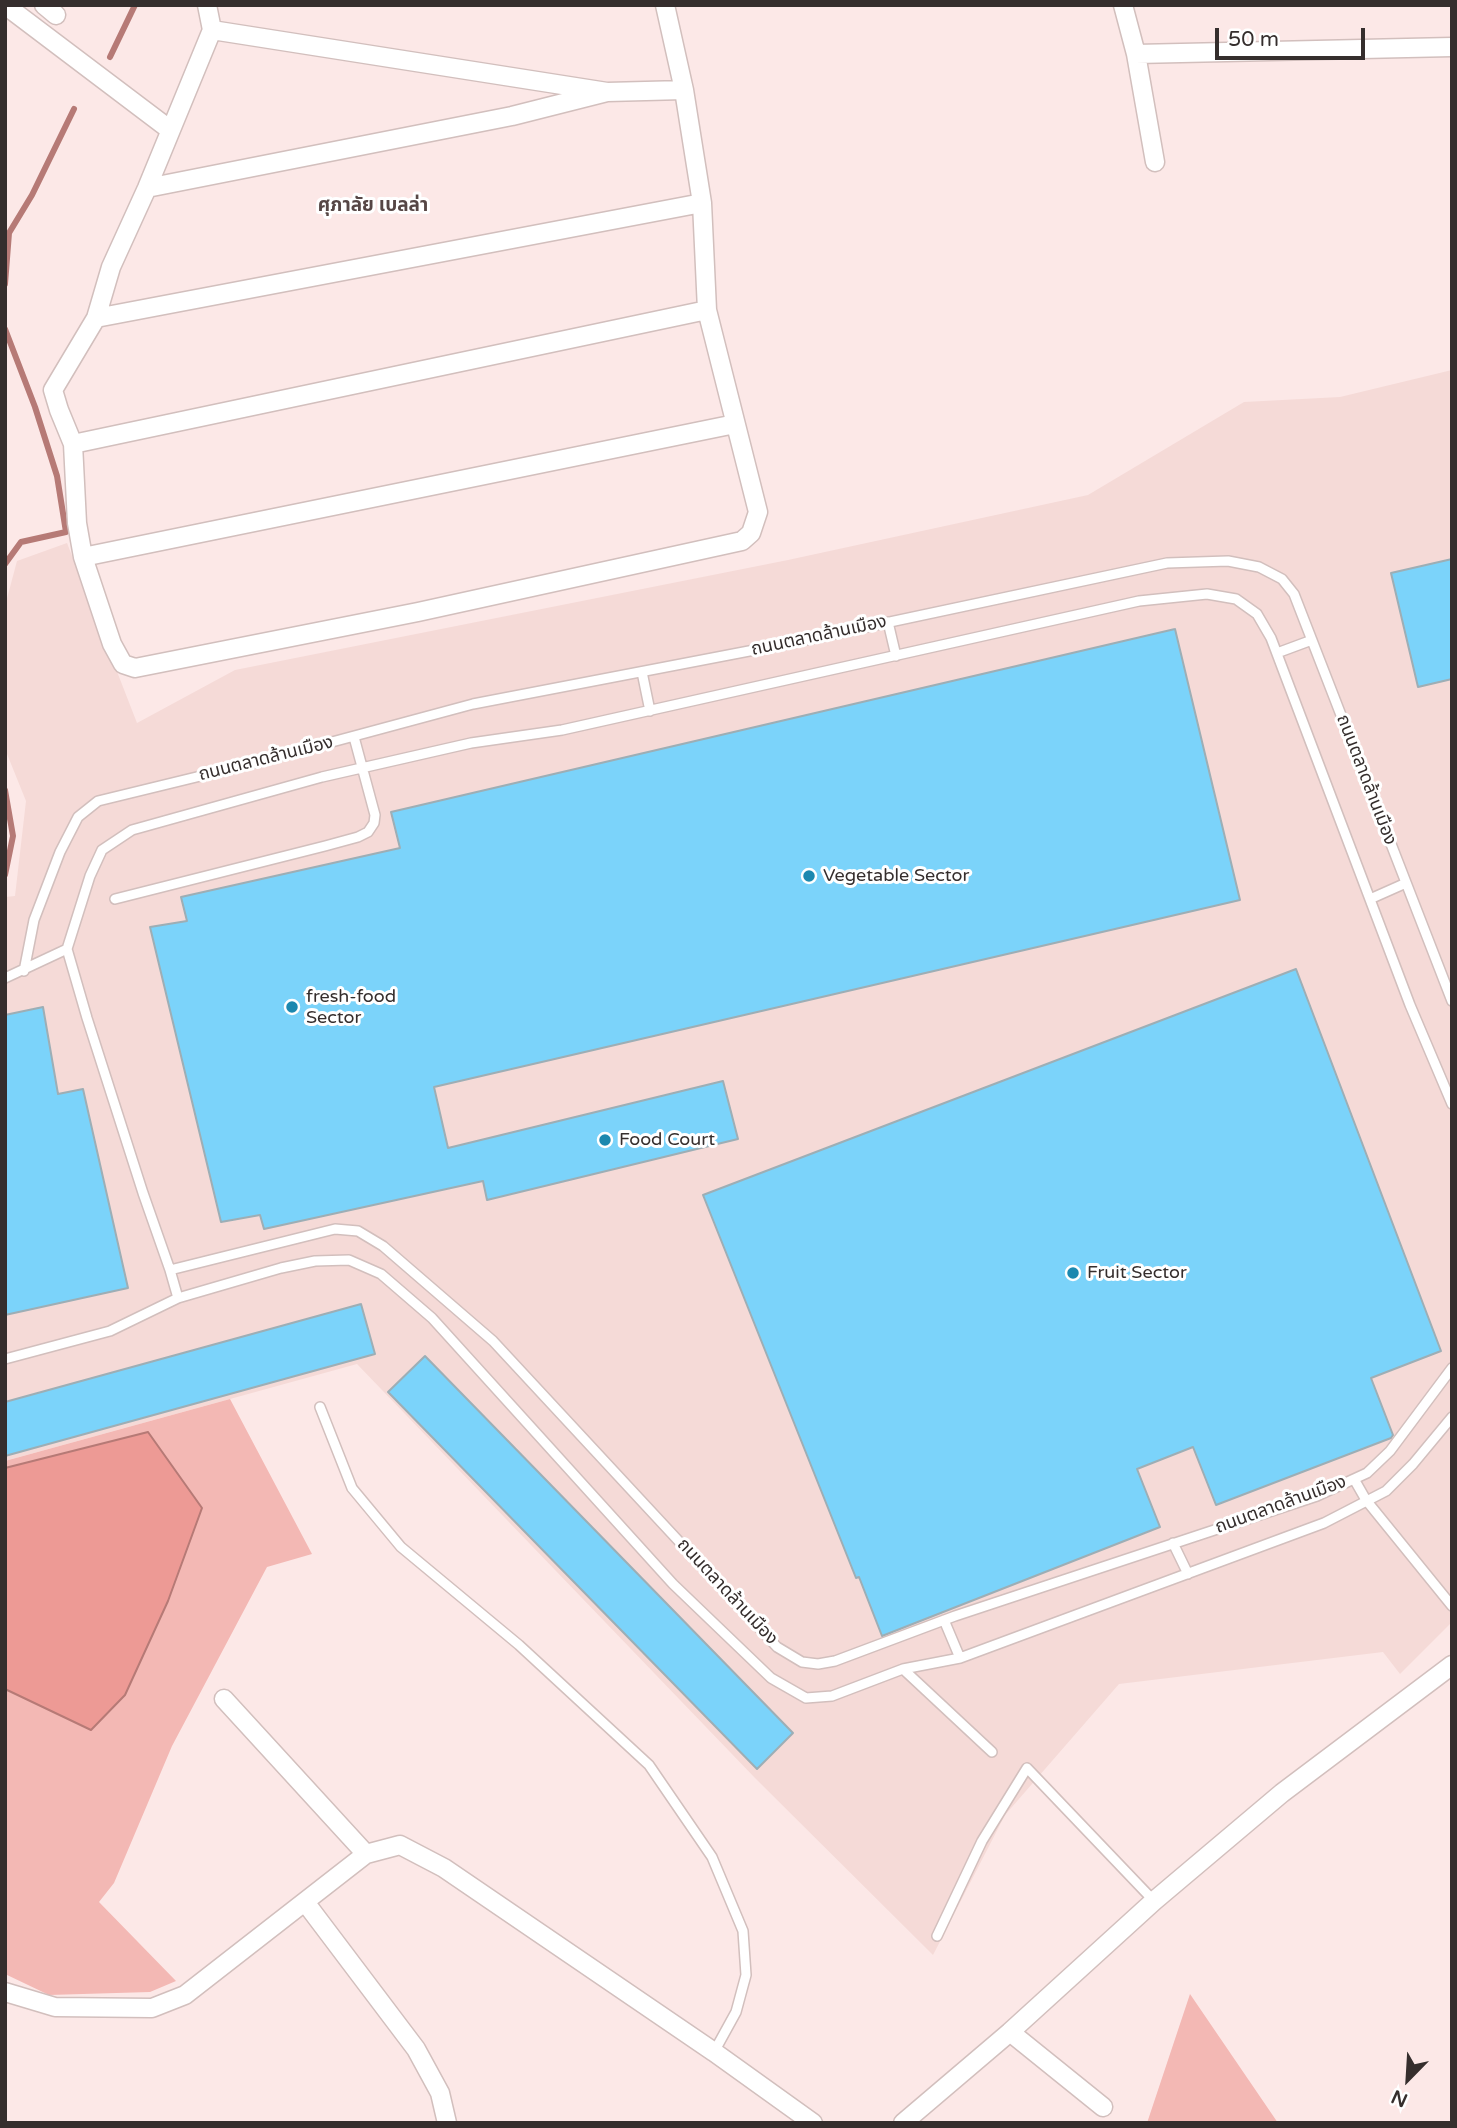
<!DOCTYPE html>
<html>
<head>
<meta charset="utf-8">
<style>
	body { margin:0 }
	#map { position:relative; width:1457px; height:2128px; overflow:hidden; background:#fce8e7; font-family:"Varela Round",sans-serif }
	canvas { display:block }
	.frame { position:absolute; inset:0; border:7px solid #352e2d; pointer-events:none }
	.north { position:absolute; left:1373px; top:2044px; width:70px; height:70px; -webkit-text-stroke:5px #fff; paint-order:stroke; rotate:204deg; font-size:19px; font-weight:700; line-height:28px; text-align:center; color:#352e2d }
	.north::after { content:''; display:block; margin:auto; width:24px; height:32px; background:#352e2d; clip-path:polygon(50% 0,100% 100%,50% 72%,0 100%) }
	.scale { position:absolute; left:1215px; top:28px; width:150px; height:32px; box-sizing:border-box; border:4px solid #352e2d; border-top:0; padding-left:9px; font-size:21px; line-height:24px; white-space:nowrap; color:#352e2d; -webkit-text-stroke:5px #fff; paint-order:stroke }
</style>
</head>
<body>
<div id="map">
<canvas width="1457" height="2128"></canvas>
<div class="frame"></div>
<div class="north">N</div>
<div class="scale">50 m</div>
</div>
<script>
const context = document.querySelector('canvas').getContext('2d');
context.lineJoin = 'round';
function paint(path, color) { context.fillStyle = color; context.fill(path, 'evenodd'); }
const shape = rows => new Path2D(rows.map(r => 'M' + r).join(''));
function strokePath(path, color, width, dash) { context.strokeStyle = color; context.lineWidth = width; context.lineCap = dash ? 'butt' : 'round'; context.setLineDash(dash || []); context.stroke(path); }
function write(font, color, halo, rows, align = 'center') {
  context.font = font + ' "Varela Round","Noto Sans Thai",sans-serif'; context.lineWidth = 6; context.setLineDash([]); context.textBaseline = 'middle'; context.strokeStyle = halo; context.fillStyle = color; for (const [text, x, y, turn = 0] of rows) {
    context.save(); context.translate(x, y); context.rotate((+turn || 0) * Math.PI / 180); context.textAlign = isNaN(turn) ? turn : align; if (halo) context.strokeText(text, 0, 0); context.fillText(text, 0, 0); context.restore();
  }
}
paint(shape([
	[1452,370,1452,1622,1400,1674,1383,1652,1119,1684,1005,1815,933,1955,755,1778,357,1364,5,1461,5,897,15,896,26,801,5,749,5,606,17,561,67,543,137,723,235,670,788,560,1088,495,1244,402,1340,397]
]), '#f5dad7');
paint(shape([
	[230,1399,312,1554,267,1567,172,1746,114,1883,99,1902,176,1981,150,1992,49,1995,5,1974,5,1461],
	[1190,1994,1278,2123,1147,2123]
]), '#f3b8b4');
const water = shape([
	[148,1432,202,1508,168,1601,125,1695,91,1730,5,1689,5,1468,148,1432]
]);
paint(water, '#ed9a95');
strokePath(water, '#b67a76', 2);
strokePath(shape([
	[110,57,135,5],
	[5,284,9,233,32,195,74,109],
	[5,329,35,407,57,476,66,532,21,542,5,564],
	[5,790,13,836,5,875]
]), '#b67a76', 6);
const building = shape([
	[1452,559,1452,679,1418,687,1391,573,1452,559],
	[1175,629,1240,900,434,1087,448,1148,723,1081,738,1139,487,1200,483,1181,264,1229,260,1215,221,1222,150,927,187,921,181,897,400,848,391,812,1175,629],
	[1296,969,1441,1351,1371,1378,1393,1435,1391,1438,1216,1505,1193,1447,1137,1469,1160,1527,882,1636,859,1577,856,1578,703,1195,1296,969],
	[43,1007,58,1094,83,1089,128,1288,5,1315,5,1015,43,1007],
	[361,1304,375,1354,5,1456,5,1402,361,1304],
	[425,1356,793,1733,757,1769,388,1392,425,1356]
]);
paint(building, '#7bd3fa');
strokePath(building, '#9daeb5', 2);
const lane = shape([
	[888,622,896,656],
	[1277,653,1312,640],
	[642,672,650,711],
	[115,899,325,846,358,837,368,832,374,823,375,815,354,737],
	[1370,899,1406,883],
	[67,949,90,876,102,850,132,830,322,777,471,743,562,730,1139,601,1207,594,1236,599,1257,614,1271,638,1410,1005,1452,1104],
	[24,971,34,920,60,852,78,817,98,801,254,763,473,704,796,642,1167,563,1228,561,1259,567,1282,579,1294,594,1452,1001],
	[5,978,67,949,87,1018,143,1193,170,1270,178,1298,110,1331,5,1359],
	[170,1270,335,1229,358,1231,383,1246,493,1341,777,1647,802,1662,818,1664,835,1661,955,1616,1317,1496,1367,1473,1390,1451,1452,1368],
	[178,1298,281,1268,315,1261,349,1260,381,1274,432,1318,673,1584,771,1678,806,1698,832,1696,903,1669,960,1658,1324,1523,1386,1491,1413,1464,1452,1417],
	[320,1407,352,1488,401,1547,519,1645,649,1765,712,1857,743,1931,746,1975,736,2012,714,2052],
	[1354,1479,1366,1500,1452,1606],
	[1173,1543,1188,1574],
	[944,1620,960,1658],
	[903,1669,992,1752],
	[937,1936,982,1841,1027,1768,1154,1901]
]);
const street = shape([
	[5,5,169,129],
	[44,5,56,15],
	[207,5,212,30],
	[1123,5,1136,54,1155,162],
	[1136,54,1452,47],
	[607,92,212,30,147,188,111,267,96,318,702,203],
	[147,188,512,116,607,92,684,90],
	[96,318,53,390,59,410,73,444,707,310],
	[73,444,77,523,83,557,735,424],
	[83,557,112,644,123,664,135,668,418,612,742,541,751,533,758,512,707,310,702,203,684,90,665,5],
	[224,1699,366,1854],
	[305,1902,416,2049,440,2093,447,2123],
	[5,1992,55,2007,152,2008,185,1995,366,1854,400,1845,444,1868,714,2052,813,2123],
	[1010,2032,1103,2107],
	[903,2123,1010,2032,1154,1901,1282,1793,1452,1665]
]);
strokePath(lane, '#d2bfbd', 12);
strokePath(street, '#d2bfbd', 21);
strokePath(lane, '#fff', 9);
strokePath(street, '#fff', 18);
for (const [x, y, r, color] of [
	[809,876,7,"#1c88af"],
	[292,1007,7,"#1c88af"],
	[605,1140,7,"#1c88af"],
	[1073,1273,7,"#1c88af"]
]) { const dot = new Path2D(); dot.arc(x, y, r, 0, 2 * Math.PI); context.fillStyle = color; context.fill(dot); strokePath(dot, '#fff', 2.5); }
write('18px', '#352e2d', '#fff', [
	["ถนนตลาดล้านเมือง",819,636,-12],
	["ถนนตลาดล้านเมือง",266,759,-14],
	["ถนนตลาดล้านเมือง",1366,780,69],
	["ถนนตลาดล้านเมือง",1281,1505,-20],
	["ถนนตลาดล้านเมือง",727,1592,47]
]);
write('18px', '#352e2d', '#fff', [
	["Vegetable Sector",823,876],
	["fresh-food",306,997],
	["Sector",306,1018],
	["Food Court",619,1140],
	["Fruit Sector",1087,1273]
], 'left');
write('bold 19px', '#564645', '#fff', [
	["ศุภาลัย เบลล่า",373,206]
]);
</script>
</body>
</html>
